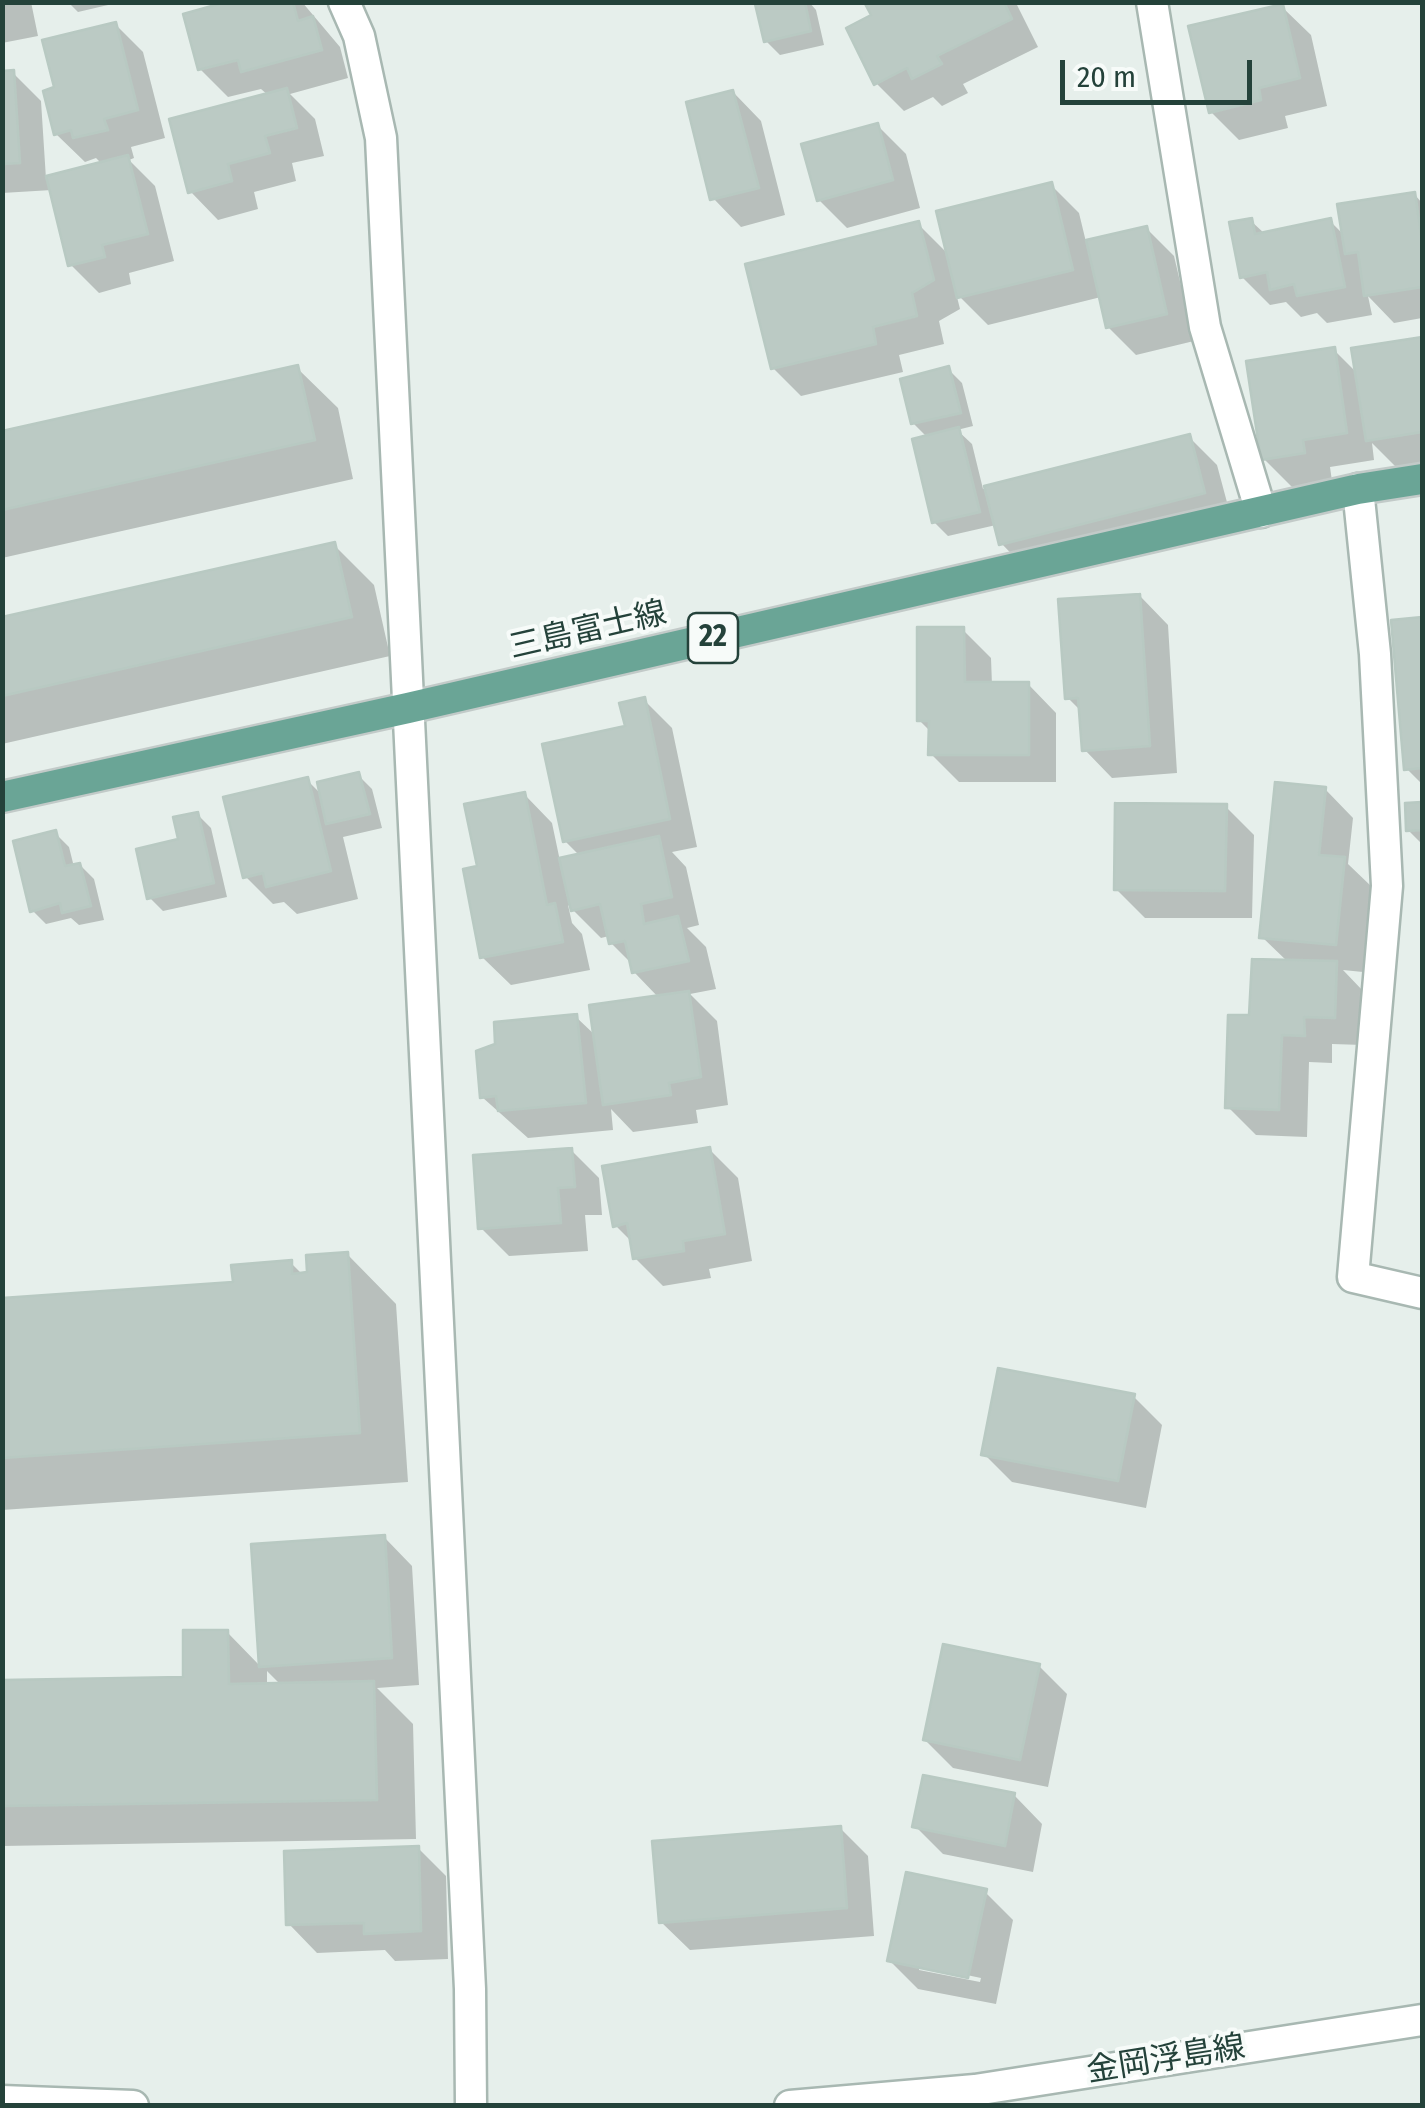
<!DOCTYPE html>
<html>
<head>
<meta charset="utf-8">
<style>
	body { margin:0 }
	#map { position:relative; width:1425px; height:2108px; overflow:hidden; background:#e6efeb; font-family:"Fira Sans Condensed",sans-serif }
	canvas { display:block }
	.frame { position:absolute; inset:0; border:5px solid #24423a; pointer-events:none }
	.scale { position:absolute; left:1060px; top:60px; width:192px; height:45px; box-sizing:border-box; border:5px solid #24423a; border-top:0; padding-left:12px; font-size:30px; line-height:35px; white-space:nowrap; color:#24423a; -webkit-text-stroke:8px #f7fbf9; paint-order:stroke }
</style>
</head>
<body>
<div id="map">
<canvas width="1425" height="2108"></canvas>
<div class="frame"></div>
<div class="scale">20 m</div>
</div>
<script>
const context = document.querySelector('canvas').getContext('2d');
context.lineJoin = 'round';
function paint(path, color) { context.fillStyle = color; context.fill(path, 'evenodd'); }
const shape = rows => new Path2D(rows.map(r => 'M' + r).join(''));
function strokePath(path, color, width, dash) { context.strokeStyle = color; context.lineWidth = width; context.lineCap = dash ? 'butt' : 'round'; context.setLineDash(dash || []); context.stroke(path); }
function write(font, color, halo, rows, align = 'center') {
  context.font = font + ' "Fira Sans Condensed","Noto Sans JP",sans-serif'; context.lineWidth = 8; context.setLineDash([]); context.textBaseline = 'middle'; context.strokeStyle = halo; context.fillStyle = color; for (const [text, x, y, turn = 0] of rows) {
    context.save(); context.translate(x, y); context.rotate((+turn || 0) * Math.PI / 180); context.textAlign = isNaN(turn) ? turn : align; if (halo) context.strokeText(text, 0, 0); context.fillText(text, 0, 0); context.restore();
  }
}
paint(shape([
	[2,2,31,2,38,36,2,43],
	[68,2,121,2,78,12],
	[236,2,302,2,340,47,348,78,290,94,315,119,324,156,292,163,296,181,254,192,258,209,218,220,190,191,268,95,261,89,228,97,200,69],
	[772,2,809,2,816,10,824,45,780,55,766,41],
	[867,2,1016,3,1038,47,963,84,968,93,942,106,933,97,904,111,876,83,874,17],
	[1282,7,1311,35,1327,106,1285,116,1288,128,1239,140,1211,112],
	[115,24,143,52,165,138,131,147,134,158,129,160,155,186,174,261,129,273,131,284,99,293,71,265,52,190,2,193,2,73,13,73,41,101,46,179,102,164,96,158,85,162,56,134,57,89],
	[733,92,761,121,785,215,741,227,713,198],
	[878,126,906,154,920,208,847,228,819,200],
	[1051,185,1079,213,1086,242,1146,228,1174,256,1194,341,1136,355,1108,327,1101,297,988,325,956,293,960,309,939,321,944,344,899,355,903,372,801,396,773,368,918,224,950,256],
	[1415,195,1422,203,1422,318,1394,323,1368,296,1372,315,1327,323,1317,313,1301,317,1286,302,1270,305,1242,277,1251,221,1265,234,1330,221,1344,235],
	[1422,339,1422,464,1397,468,1372,443,1374,460,1330,467,1332,481,1292,487,1264,459,1334,350,1358,374,1354,350],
	[297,368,338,408,353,479,2,558,2,434],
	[948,369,962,383,973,426,957,430,972,444,983,489,1189,437,1217,465,1232,521,1029,572,1001,543,996,525,948,536,934,522,928,438,913,423],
	[334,545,374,585,390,656,2,744,2,619],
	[1140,596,1168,625,1177,773,1112,778,1084,749,1082,712,1068,698],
	[1422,620,1422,784,1407,769,1393,623],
	[963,630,991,658,992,685,1028,684,1056,713,1056,782,959,782,931,754,931,732,919,720],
	[644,700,672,728,697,847,672,852,686,867,699,925,687,928,706,947,716,989,690,994,717,1021,728,1105,696,1110,698,1123,633,1132,611,1109,613,1130,528,1138,482,1097,576,1017,596,1036,659,998,634,972,632,964,611,943,609,936,601,938,568,905,572,923,582,934,590,970,511,985,482,957,480,868,524,794,552,823,560,861,580,856,565,841],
	[358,775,372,789,382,828,343,837,358,899,297,914,284,902,273,904,245,876,307,780,322,795],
	[1325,789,1353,818,1348,864,1372,887,1363,972,1343,970,1364,992,1363,1045,1332,1044,1332,1063,1309,1062,1307,1137,1256,1135,1228,1107,1252,1018,1288,962,1262,937],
	[1407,805,1422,805,1422,844,1408,830],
	[1226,807,1254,835,1252,918,1145,918,1116,889],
	[197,814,211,828,227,897,163,911,149,897],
	[55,833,69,847,74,867,80,865,94,879,104,920,79,925,71,918,46,924,32,910],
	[571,1150,599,1178,602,1215,585,1215,588,1251,509,1256,481,1228],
	[710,1150,738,1178,752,1261,709,1269,711,1278,663,1286,635,1258,633,1243,615,1225],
	[347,1254,396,1304,408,1482,2,1510,2,1300,235,1284,291,1263,303,1275],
	[1134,1397,1162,1425,1146,1508,1012,1482,984,1454],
	[384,1537,412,1566,419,1685,377,1688,413,1724,416,1839,2,1846,2,1682,186,1680,227,1632,261,1667,254,1546],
	[267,1671,282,1686,267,1686],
	[1039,1666,1067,1694,1048,1787,953,1768,925,1740],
	[1014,1795,1042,1824,1033,1872,943,1854,915,1826],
	[840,1828,868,1856,874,1936,690,1950,661,1922],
	[418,1848,446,1876,448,1959,395,1961,385,1950,317,1953,289,1924],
	[985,1892,1013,1920,996,2004,918,1989,890,1961],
	[919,1965,981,1978,980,1982,919,1970]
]), '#0003');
const building = shape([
	[226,2,293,2,298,21,313,16,322,50,241,72,238,60,198,70,183,14,226,2],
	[761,2,805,2,811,31,764,42,755,4,761,2],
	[864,2,1004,2,1012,19,937,56,942,64,912,79,907,68,874,85,846,28,871,15,864,2],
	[1283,4,1300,78,1259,88,1261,100,1209,113,1188,26,1283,4],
	[116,22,138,110,104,119,108,130,73,138,71,130,54,135,43,91,54,87,42,40,116,22],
	[14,70,20,163,2,164,2,71,14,70],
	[287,88,297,128,265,136,270,153,228,164,232,181,188,193,169,119,287,88],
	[733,90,759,188,710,200,686,102,733,90],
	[878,123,893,180,817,201,801,144,878,123],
	[128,155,148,234,102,245,105,257,68,266,46,176,128,155],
	[1052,182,1073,270,957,298,936,211,1052,182],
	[1415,192,1422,241,1422,287,1364,296,1358,252,1345,254,1337,204,1415,192],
	[1252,218,1255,234,1331,218,1345,287,1297,296,1294,284,1270,290,1267,272,1240,278,1229,222,1252,218],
	[919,221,934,280,912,293,917,316,873,327,876,344,771,369,745,264,919,221],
	[1147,226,1167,314,1106,328,1086,240,1147,226],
	[1422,337,1422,432,1366,441,1351,348,1422,337],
	[1335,347,1347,433,1303,440,1305,453,1261,460,1246,361,1335,347],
	[298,365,315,440,2,510,2,431,298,365],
	[949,366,961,413,911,424,900,379,949,366],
	[959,427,980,512,932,523,912,439,959,427],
	[1190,434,1205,493,999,545,984,486,1190,434],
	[335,542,352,617,2,696,2,617,335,542],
	[1140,594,1150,746,1082,751,1078,698,1065,699,1058,599,1140,594],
	[1422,617,1422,768,1404,770,1391,620,1422,617],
	[917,627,964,627,965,682,1029,682,1029,755,928,755,929,721,917,721,917,627],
	[645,697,670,819,563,842,542,744,625,726,619,703,645,697],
	[359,772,370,814,326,824,317,782,359,772],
	[308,777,331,871,266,887,263,873,243,878,223,797,308,777],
	[1275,782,1326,787,1319,855,1345,857,1336,945,1259,938,1275,782],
	[525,792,547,905,555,903,563,942,480,958,463,869,477,866,464,804,525,792],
	[1422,802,1422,830,1406,831,1405,803,1422,802],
	[1115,803,1227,804,1225,891,1114,890,1115,803],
	[198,812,214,883,147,899,136,849,178,839,173,817,198,812],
	[56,830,65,866,80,863,91,906,62,913,60,903,30,912,13,841,56,830],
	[659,836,672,897,641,904,644,924,678,916,689,961,632,973,625,941,609,944,600,904,571,911,559,858,659,836],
	[1252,959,1337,961,1335,1018,1304,1017,1305,1036,1282,1035,1279,1110,1225,1108,1228,1015,1249,1015,1252,959],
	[689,991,701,1077,669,1083,671,1095,603,1105,589,1005,689,991],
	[577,1014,586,1103,498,1111,496,1096,480,1098,476,1051,495,1044,494,1022,577,1014],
	[710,1147,725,1234,683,1241,684,1251,633,1259,627,1223,613,1227,602,1166,710,1147],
	[572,1148,575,1187,558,1188,561,1223,478,1229,473,1155,572,1148],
	[348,1252,360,1433,2,1458,2,1298,233,1282,231,1265,292,1260,292,1274,307,1272,306,1255,348,1252],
	[998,1368,1135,1394,1118,1481,981,1455,998,1368],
	[385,1535,392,1658,259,1667,251,1544,385,1535],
	[183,1630,228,1630,229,1684,374,1681,377,1800,2,1806,2,1680,183,1677,183,1630],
	[943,1644,1040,1664,1020,1760,923,1740,943,1644],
	[923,1775,1015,1793,1005,1846,912,1827,923,1775],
	[841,1826,847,1908,659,1923,652,1841,841,1826],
	[419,1846,421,1931,364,1934,364,1923,286,1925,284,1851,419,1846],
	[906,1872,987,1889,968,1978,887,1961,906,1872]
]);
paint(building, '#bbcac4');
strokePath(building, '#b8c9c2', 2.5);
const minor = shape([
	[344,2,359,36,381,138,470,1989,471,2106],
	[1152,2,1205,327,1261,512],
	[1358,489,1375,654,1387,886,1353,1277,1422,1293],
	[2,2101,133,2106],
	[790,2106,975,2090,1422,2020]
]);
const major = shape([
	[2,797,408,708,1358,489,1422,479]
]);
strokePath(minor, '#a8b8b2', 35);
strokePath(major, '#c2cac8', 35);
strokePath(minor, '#fff', 30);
strokePath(major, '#6aa596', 30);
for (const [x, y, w] of [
	[713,638,50]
]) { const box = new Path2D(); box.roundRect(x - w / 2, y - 25, w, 50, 8); context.fillStyle = '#f7fbf9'; context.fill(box); strokePath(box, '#24423a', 2.5); }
write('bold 30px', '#24423a', null, [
	["22",713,638]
]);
write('32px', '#24423a', '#f7fbf9', [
	["三島富士線",588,631,-13],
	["金岡浮島線",1166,2060,-9]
]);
</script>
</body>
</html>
